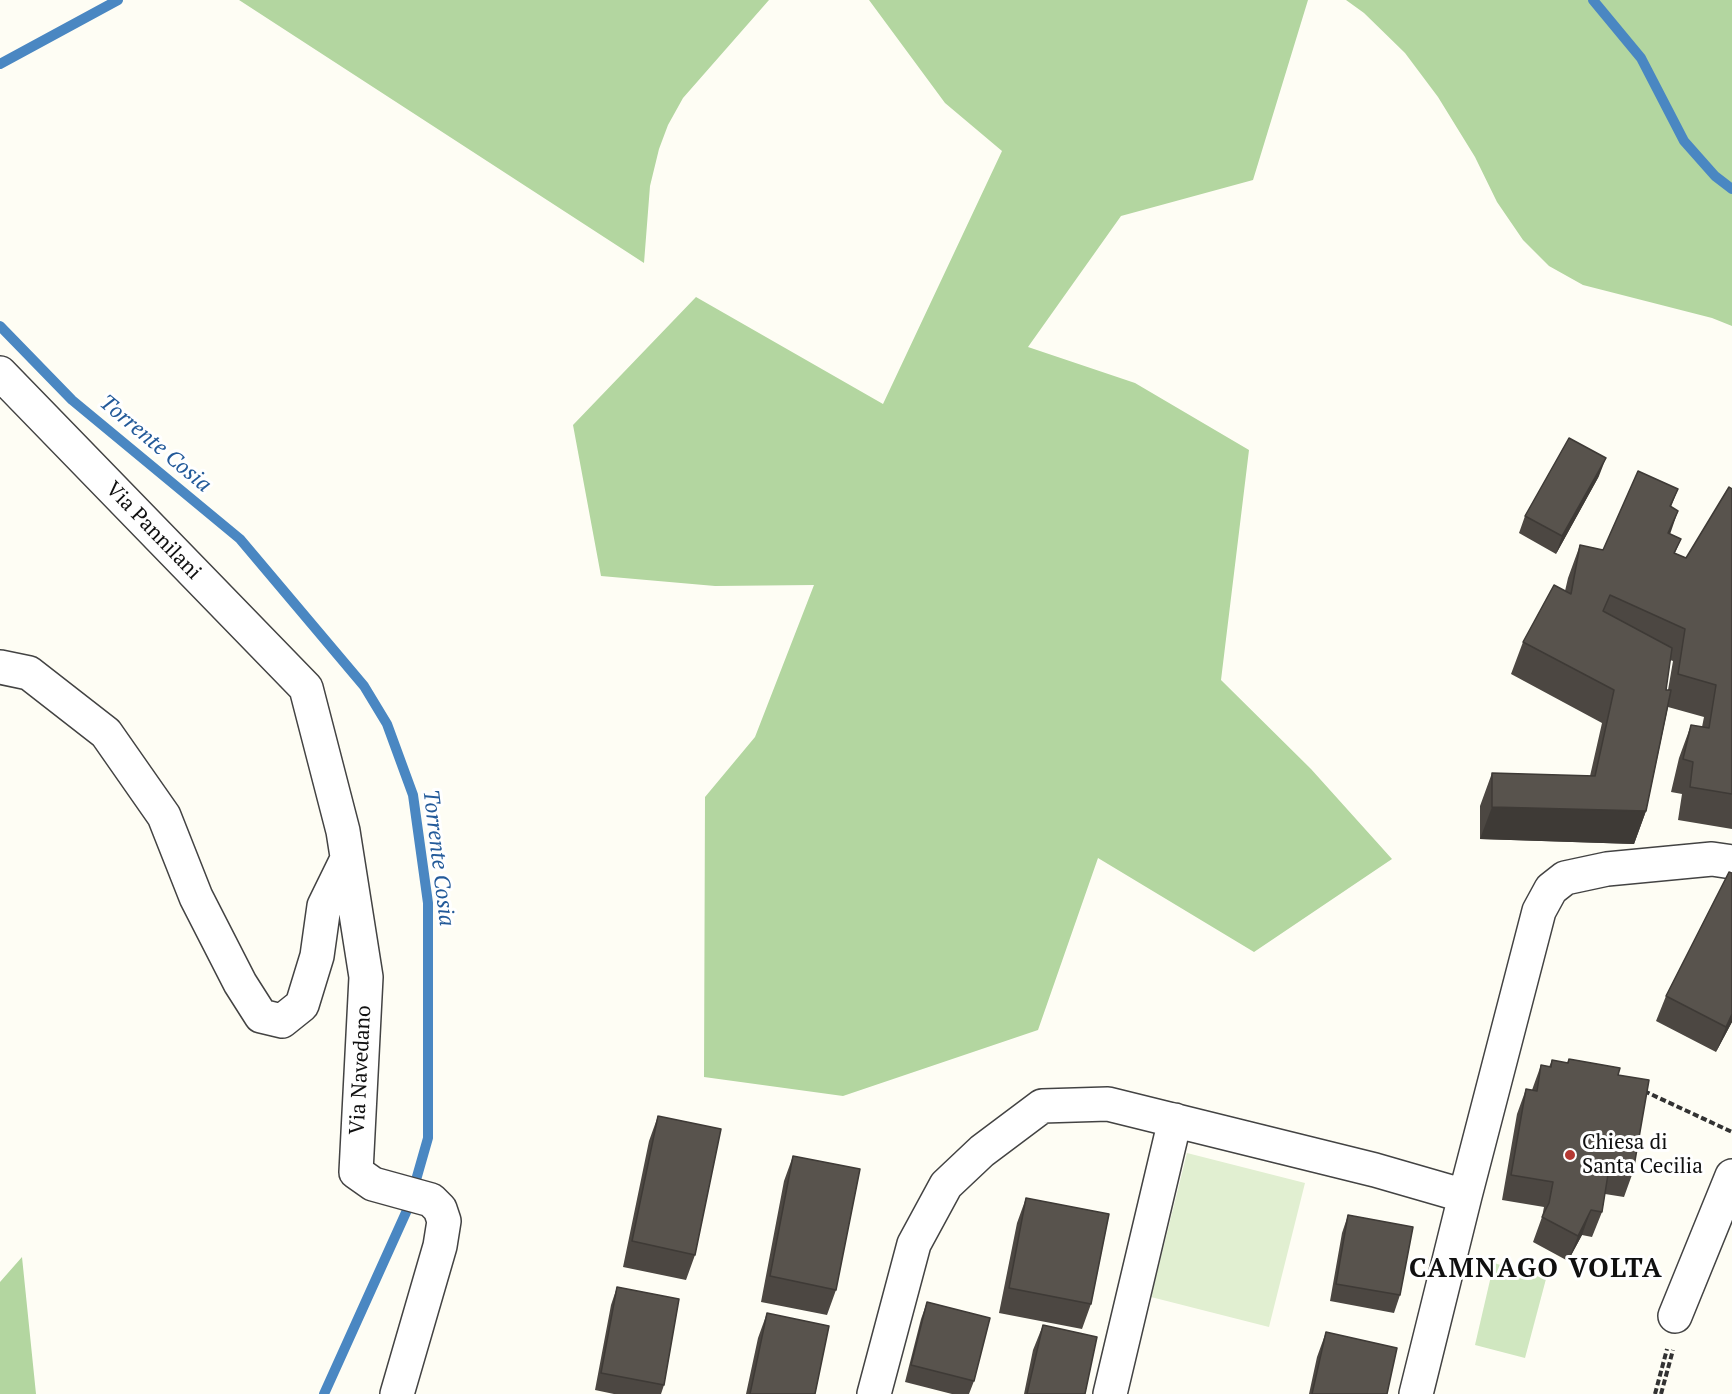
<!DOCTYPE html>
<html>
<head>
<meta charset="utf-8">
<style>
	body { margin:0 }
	canvas { display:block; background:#fefdf4 }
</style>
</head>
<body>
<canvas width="1732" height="1394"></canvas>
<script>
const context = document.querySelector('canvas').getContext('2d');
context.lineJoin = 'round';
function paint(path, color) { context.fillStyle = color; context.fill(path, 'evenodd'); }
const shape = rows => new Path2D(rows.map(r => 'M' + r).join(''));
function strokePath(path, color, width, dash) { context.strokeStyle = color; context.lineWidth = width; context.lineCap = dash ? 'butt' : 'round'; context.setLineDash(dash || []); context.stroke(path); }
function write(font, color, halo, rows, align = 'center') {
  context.font = font + ' "PT Serif",serif'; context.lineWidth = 6; context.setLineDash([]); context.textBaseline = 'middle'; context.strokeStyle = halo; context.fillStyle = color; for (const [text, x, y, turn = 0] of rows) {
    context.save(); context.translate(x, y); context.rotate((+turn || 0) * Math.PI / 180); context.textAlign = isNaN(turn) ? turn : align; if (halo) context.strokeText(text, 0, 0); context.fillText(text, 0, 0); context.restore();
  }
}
paint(shape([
	[1494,1263,1546,1279,1525,1358,1475,1345]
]), '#d0e7c0');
paint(shape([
	[239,0,769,0,683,98,668,125,659,149,650,186,644,263],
	[869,0,1308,0,1253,180,1121,216,1028,347,1135,383,1249,450,1221,680,1311,769,1392,859,1254,952,1098,858,1038,1030,843,1096,704,1077,705,797,755,737,814,585,715,586,601,576,573,425,696,297,883,404,1002,151,945,103],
	[1346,0,1732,0,1732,326,1712,318,1583,285,1549,266,1523,240,1497,202,1475,157,1438,97,1405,53,1364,13],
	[22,1257,36,1394,0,1394,0,1282]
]), '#b3d6a0');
paint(shape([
	[1187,1153,1305,1183,1269,1327,1151,1297]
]), '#e1efd1');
strokePath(shape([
	[1593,0,1641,58,1684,141,1715,176,1732,189],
	[0,64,118,0],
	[0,326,72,400,240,539,364,686,387,724,413,795,428,903,428,1138,408,1208,324,1394]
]), '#4a87c2', 10);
const minor = shape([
	[0,373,306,688,343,831,366,977,356,1172,373,1184,431,1200,440,1209,444,1221,440,1246,397,1394],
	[0,667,29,673,106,733,164,816,196,897,240,983,261,1016,282,1021,302,1005,317,956,324,906,347,859],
	[1675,1316,1732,1176],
	[874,1394,914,1244,946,1185,982,1151,1042,1106,1108,1104,1375,1170,1465,1196],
	[1110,1394,1175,1120],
	[1416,1394,1465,1196,1539,911,1551,889,1565,878,1607,869,1712,859,1732,862]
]);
strokePath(minor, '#434343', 36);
strokePath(shape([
	[1644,1091,1732,1132],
	[1655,1394,1667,1349],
	[1661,1394,1673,1350]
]), '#323232', 4, [6, 3]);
strokePath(minor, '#fff', 33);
paint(shape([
	[1599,476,1556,554,1519,533,1525,516],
	[1678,489,1671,507,1670,534,1681,539,1675,553,1686,558,1732,489,1732,829,1678,820,1682,794,1671,792,1679,758,1691,725,1702,727,1704,717,1668,707,1646,811,1634,844,1480,839,1480,806,1492,773,1590,776,1602,723,1511,674,1523,642,1565,591,1568,578,1580,545,1603,550],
	[1670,660,1673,661,1668,690,1666,690],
	[1732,873,1732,1022,1716,1052,1656,1021,1666,996],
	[1569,1059,1618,1075,1633,1172,1624,1197,1605,1194,1602,1212,1592,1237,1582,1235,1568,1261,1533,1242,1542,1217,1544,1207,1502,1200,1517,1114,1526,1089,1532,1090,1541,1065,1549,1067,1552,1060,1567,1063],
	[658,1116,695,1255,686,1280,623,1267,649,1141],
	[793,1156,836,1290,827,1315,761,1302,784,1181],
	[1026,1198,1091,1304,1082,1329,999,1313,1017,1223],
	[1348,1215,1400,1295,1394,1313,1330,1301,1342,1233],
	[617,1287,664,1385,661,1394,614,1394,595,1390,611,1305],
	[927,1302,974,1381,969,1394,952,1394,905,1382,921,1319],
	[767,1313,815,1394,746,1394,758,1338],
	[1043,1325,1085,1394,1024,1394,1033,1350],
	[1326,1332,1387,1394,1309,1394,1317,1357]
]), '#4c4742');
paint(shape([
	[1606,458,1599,476,1556,554,1562,536],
	[1678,511,1667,543,1668,533],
	[1492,807,1646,811,1634,844,1480,839],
	[1732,1014,1732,1022,1716,1052,1726,1027],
	[1591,1210,1582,1235,1568,1261,1578,1236]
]), '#3e3a36');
const building = shape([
	[1569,438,1606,458,1562,536,1525,516,1569,438],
	[1638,471,1678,489,1670,506,1678,511,1668,533,1681,539,1674,553,1686,558,1729,487,1732,489,1732,794,1690,787,1693,762,1683,759,1691,725,1709,728,1716,685,1678,674,1685,629,1610,595,1603,611,1672,648,1666,690,1671,690,1646,811,1492,807,1492,773,1595,776,1614,690,1523,642,1554,585,1571,594,1580,545,1603,550,1638,471],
	[1729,872,1732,873,1732,1014,1726,1027,1666,996,1729,872],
	[1569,1059,1620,1068,1618,1075,1649,1080,1633,1172,1609,1168,1602,1212,1591,1210,1578,1236,1542,1217,1549,1203,1553,1182,1511,1175,1526,1089,1537,1091,1541,1065,1551,1067,1552,1060,1568,1063,1569,1059],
	[658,1116,721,1129,695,1255,632,1241,658,1116],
	[793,1156,860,1169,836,1290,770,1276,793,1156],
	[1026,1198,1109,1214,1091,1304,1009,1288,1026,1198],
	[1348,1215,1413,1227,1400,1295,1336,1284,1348,1215],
	[617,1287,679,1299,664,1385,601,1373,617,1287],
	[927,1302,990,1318,974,1381,911,1365,927,1302],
	[767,1313,829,1326,815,1394,750,1394,767,1313],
	[1043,1325,1097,1337,1085,1394,1027,1394,1043,1325],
	[1326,1332,1397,1348,1387,1394,1312,1394,1326,1332]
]);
paint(building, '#58534d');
strokePath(building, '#3e3a36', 1.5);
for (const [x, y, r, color] of [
	[1570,1155,6,"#b53933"]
]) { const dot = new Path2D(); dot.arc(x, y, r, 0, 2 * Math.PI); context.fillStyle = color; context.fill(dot); strokePath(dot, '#fff', 2); }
write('21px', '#101010', '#fff', [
	["Via Pannilani",153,531,46],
	["Via Navedano",361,1070,-87]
]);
write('21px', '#101010', '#fff', [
	["Chiesa di",1582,1143],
	["Santa Cecilia",1582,1167]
], 'left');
write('italic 22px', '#235a99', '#fff', [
	["Torrente Cosia",155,444,40],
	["Torrente Cosia",438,858,83]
]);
context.letterSpacing = '1.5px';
write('bold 27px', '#101010', '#fff', [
	["CAMNAGO VOLTA",1536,1269]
]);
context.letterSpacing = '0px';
</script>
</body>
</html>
